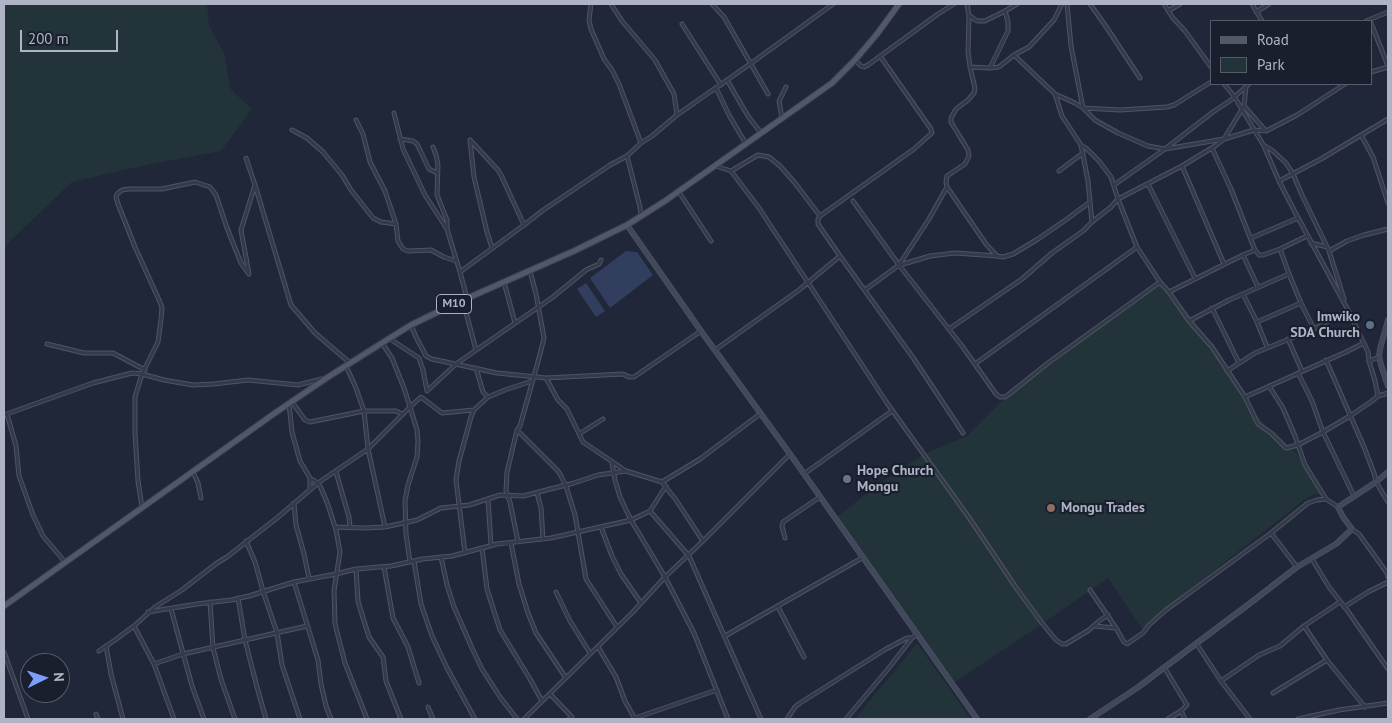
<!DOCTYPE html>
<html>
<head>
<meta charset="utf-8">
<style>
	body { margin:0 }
	#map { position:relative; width:1392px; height:723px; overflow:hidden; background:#202738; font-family:"PT Sans",sans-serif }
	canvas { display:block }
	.frame { position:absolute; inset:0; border:5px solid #aeb4c5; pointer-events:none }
	.legend { position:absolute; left:1210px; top:20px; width:162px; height:65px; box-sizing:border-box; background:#191f2d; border:1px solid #555b6a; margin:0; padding:6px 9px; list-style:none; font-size:15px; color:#aeb4c5 }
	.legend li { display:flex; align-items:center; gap:10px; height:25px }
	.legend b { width:25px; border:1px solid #555b6a }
	.north { position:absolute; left:20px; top:653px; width:50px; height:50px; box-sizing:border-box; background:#191f2d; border:1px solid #555b6a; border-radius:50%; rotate:86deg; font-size:14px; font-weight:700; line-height:20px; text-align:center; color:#aeb4c5 }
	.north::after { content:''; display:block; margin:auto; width:18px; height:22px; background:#7d9ffb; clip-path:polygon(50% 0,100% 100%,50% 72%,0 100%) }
	.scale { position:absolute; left:20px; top:30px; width:98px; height:22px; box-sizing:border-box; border:2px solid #aeb4c5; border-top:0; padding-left:6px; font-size:15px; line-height:18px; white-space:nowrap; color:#aeb4c5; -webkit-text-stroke:4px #191f2d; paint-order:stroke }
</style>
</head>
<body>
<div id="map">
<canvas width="1392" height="723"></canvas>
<div class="frame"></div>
<ul class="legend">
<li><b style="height:6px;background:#515869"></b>Road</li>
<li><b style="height:14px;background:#223439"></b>Park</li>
</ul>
<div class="north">N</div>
<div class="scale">200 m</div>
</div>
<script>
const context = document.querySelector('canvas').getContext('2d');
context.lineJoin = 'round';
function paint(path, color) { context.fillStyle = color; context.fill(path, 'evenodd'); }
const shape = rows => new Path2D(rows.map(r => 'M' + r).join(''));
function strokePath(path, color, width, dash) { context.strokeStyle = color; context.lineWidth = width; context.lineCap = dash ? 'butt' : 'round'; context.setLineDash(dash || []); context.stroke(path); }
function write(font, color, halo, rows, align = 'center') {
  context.font = font + ' "PT Sans",sans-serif'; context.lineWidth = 4.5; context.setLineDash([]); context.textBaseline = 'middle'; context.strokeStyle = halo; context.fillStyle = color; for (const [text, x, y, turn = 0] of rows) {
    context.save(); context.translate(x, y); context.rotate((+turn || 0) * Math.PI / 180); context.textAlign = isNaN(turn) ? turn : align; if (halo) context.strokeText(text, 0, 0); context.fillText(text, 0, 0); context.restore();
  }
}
paint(shape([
	[4,4,207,4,209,25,224,53,231,90,252,109,221,151,146,165,72,182,4,247],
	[1162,280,1215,347,1260,419,1265,425,1275,432,1297,454,1322,495,1315,494,1308,497,1148,622,1143,630,1108,578,1042,624,952,684,835,518,878,485,924,454,967,436,1001,402],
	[917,643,971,719,855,719]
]), '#223439');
paint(shape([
	[626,251,637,252,653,275,610,308,590,278],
	[586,283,605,311,596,317,577,289]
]), '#313e5e');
const street = shape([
	[591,4,589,20,591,29,604,59,612,70,619,84,641,143],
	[611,4,622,21,655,60,674,94,677,115],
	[712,4,724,17,768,94],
	[967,4,969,16,968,52,970,67,975,88,974,93,968,100,956,109,951,118,951,122,968,150,969,156,965,164,947,176,946,182,947,187,986,244,997,256,1003,257,1013,254,1038,239,1067,219,1090,202],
	[1067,4,1071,46,1083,108,1095,120,1118,133,1148,146,1165,149,1224,139,1244,106,1246,87],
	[1090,4,1105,25,1140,78],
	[1164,4,1173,18,1185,31,1211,67],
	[1252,4,1262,21],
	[1168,11,1180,4],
	[1256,12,1269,4],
	[970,16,977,21,985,21,1005,11,1017,4],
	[1366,21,1388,12],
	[1371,23,1388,66],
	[682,24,721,85],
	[1014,55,1055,94,1075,103,1083,108,1120,110,1167,107,1174,105,1211,82],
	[880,56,931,129,932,133,914,149,820,216,818,219,818,224,840,256,914,359,963,433],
	[855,60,861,66,864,67,868,65,938,14,954,4],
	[970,67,990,68,999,67,1014,55,1029,47,1054,20,1062,4],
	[990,68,1008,31,1008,22,1005,11],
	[1371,72,1388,67],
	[727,80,748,116,761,133],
	[1224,84,1234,96,1264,146,1279,181,1296,214,1348,310,1314,329,1255,353,1227,371],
	[716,88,729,115,746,144],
	[1244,106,1265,130],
	[394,113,403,149,425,195,447,229,460,272],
	[782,118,779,101,786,87],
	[356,120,363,134,370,162,385,191,396,224],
	[292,130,307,138,323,152,342,175,351,190,373,218,381,222,396,224,398,241,403,249,408,251,431,250,444,257,456,261],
	[1361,135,1373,157,1388,203],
	[400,139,413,141,417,144,429,169,437,173],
	[470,140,474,177,487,232,492,248],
	[471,141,498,170,501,175,524,225],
	[1081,145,1087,149,1099,161,1111,177,1118,199,1137,247,1160,282,1169,292,1189,321,1212,347,1245,397,1258,424,1271,433,1286,448,1298,445,1323,432,1350,416,1372,401,1378,396,1375,381,1369,361],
	[1265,146,1273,151,1286,163,1293,174,1302,195,1329,251,1344,299],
	[433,147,436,155,438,165,437,195,447,220,447,228],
	[1212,148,1231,189,1255,250,1259,255,1263,255,1280,249,1307,236],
	[627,156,640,207,641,216],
	[246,158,255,185,291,305,315,333,350,363],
	[716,166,731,171,759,208,887,403,970,519,1017,589,1042,623,1056,640,1062,644,1066,644,1089,630,1099,621,1108,615],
	[1182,166,1224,264],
	[731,171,758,155,769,157,780,166,795,183,820,216],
	[1059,171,1083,153],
	[1279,181,1321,159,1388,119],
	[1148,184,1195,278],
	[1114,185,1165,149,1213,112,1231,100,1249,84],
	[679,192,711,241],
	[853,201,899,265,962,346,996,394,1000,397,1005,397,1008,395,1048,363,1160,282],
	[1092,222,1111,207,1118,199,1182,166,1215,146,1224,139,1254,130,1266,131,1297,115,1345,84],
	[1251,238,1298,218],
	[1311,243,1327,247],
	[1280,249,1289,274,1301,303,1314,329],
	[1329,251,1347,241,1364,235,1388,229],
	[1243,255,1255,250],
	[900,265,930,256,955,253,997,256],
	[504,282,515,323],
	[865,290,899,265,929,219,947,187],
	[1169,292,1243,255,1258,287],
	[1243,294,1257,322,1267,347],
	[467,298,460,272,524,225,542,211,610,165,627,156,641,143,652,136,677,115,750,64,833,4],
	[463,301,476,350],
	[1212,308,1239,363],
	[1348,310,1368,352,1369,361,1379,357],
	[1189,321,1229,300,1289,274],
	[1257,322,1301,303],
	[411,325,416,337,426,356,432,359,497,373,546,378,623,374,629,377,634,377,701,331],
	[949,329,1022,279,1052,253,1083,231,1092,222,1088,181,1081,145,1062,116,1055,94],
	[390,339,419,358,423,370,427,391,456,364,553,297,586,270,599,264,601,260],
	[1288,339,1302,371],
	[47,344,84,353,113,353,145,370],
	[715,350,799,290,840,256],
	[1326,360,1364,447,1374,473,1376,482,1388,502],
	[975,364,1137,247],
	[346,366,356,388,364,411,368,449,385,527],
	[476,368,483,392,488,397],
	[1298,373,1312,401,1323,432,1354,496],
	[546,378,558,400,567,409,583,442,626,471,662,482,676,500,703,541],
	[1269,386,1283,408,1295,436,1305,465,1326,499,1338,507],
	[1378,396,1388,393],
	[1245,397,1346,352,1364,343],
	[292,402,305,420,310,422,364,411,396,411,402,414],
	[289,404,292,432,300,461,310,478,318,483,321,488,328,505,336,530,340,552,334,591,335,624,345,663,367,719],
	[7,414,16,446,19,476,33,515,43,536,65,562],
	[4,415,93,383,132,373,142,374,164,380,193,385,214,384,248,380,298,385,322,379],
	[517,430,558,471,561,476,566,486,575,515,586,579,617,627],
	[579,434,603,419],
	[612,463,615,480,620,497,631,520,665,577,694,633,728,719],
	[193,472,198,483,201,498],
	[336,472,349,517,350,527],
	[804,474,892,411],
	[310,478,310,489],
	[662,482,700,459,760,414],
	[537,493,541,508,543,539],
	[488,499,491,545],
	[294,503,296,525,304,554,309,578],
	[142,507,138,481,135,433,135,397,142,374,158,342,161,319,162,308,160,302,135,247,118,204,116,197,117,194,122,190,129,189,162,189,195,182,210,187,216,195,227,228,241,263,249,274,241,230,255,185],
	[650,511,689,556,761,719],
	[335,527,365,528,385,527,417,520,441,508,469,505,500,495,523,496,574,483,598,475,626,471],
	[601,527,612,556,621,574,641,603],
	[1352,529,1359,534,1387,573,1388,577],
	[1271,533,1297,567],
	[785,538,782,526,783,522,820,497],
	[246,541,255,562,263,591,277,633,282,665,300,719],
	[518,542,510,502,506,491,507,472,517,430,520,426,539,358,544,338,536,294,530,271],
	[511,543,519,584,528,613,536,633,566,678],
	[482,548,487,589,500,630,530,679,542,701],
	[465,553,456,480,459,461,471,417,474,410,488,397,505,390,532,381],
	[441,557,447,585,454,607,472,648,482,669,500,697,517,719],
	[1312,559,1329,587,1347,610,1388,669],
	[414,561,421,604,432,636,447,668,475,719],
	[410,562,406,534,405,501,408,485,417,457,418,442,417,430,410,407,421,397,442,413,474,410],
	[384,567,393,618,408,647,419,683],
	[356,569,358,601,360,608,369,637,383,657,386,681,401,719],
	[294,582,318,660,321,684,326,706,331,719],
	[1090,590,1116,628,1124,642,1127,644,1143,633,1149,625,1166,610,1271,533,1308,503,1317,500,1326,499],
	[556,592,570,621,590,653],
	[238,598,245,640,257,687,266,719],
	[210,602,213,648,221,679,235,719],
	[1340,602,1304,626,1327,660,1365,707],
	[778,607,804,657],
	[1344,607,1368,592,1388,582],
	[171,609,192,686,204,719],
	[148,612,197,604,231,600,249,596,294,582,336,574,356,569,391,566,423,559,452,556,497,544,551,538,631,520,650,511,666,486],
	[134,626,154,664],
	[1095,626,1115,628],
	[725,636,862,558],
	[1196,643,1221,681,1250,719],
	[106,646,111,674,123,719],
	[598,647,616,677,625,701,635,719],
	[99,651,115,640,134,626,155,607,182,590,217,563,227,557,277,518,318,483,368,449,410,407,404,388,392,358,382,343],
	[4,652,28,719],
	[1164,667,1187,705,1181,711,1185,719],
	[1221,681,1259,655,1280,646,1304,626],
	[1273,693,1327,660],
	[550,694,572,717,569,719],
	[428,707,433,719],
	[96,714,98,719],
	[635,718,717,690],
	[174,719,154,664,183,654,307,626],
	[524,719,632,613,665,577,703,541,790,454],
	[787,719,795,707,800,703,886,649,907,638,912,638],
	[846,719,888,669,912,638,917,634],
	[1168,719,1181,711],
	[1298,719,1339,710,1388,703]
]);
const secondary = shape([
	[627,225,701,331,790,454,977,719],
	[1388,320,1380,349,1379,356,1381,365,1388,386],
	[1090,719,1137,688,1249,604,1297,567,1336,544,1352,529,1343,517,1338,507,1376,482,1388,472]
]);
const primary = shape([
	[4,606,275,413,325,379,382,343,411,325,452,305,574,251,627,225,665,201,832,83,855,60,877,34,899,4]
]);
strokePath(street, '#4e5463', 5);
strokePath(secondary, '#4e5463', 6);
strokePath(primary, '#3d4352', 7);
strokePath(street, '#333a49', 3);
strokePath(secondary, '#41485c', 4.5);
strokePath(primary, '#515869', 5);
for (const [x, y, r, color] of [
	[1370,325,5,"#5c6f8a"],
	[847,479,5,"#6b7280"],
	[1051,508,5,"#8d6e63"]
]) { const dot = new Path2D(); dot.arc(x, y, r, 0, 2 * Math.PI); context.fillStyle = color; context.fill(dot); strokePath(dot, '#191f2d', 2); }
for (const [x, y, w] of [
	[454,304,35]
]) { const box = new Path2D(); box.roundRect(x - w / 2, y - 9.5, w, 19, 4); context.fillStyle = '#191f2d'; context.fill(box); strokePath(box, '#aeb4c5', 1); }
write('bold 12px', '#aeb4c5', null, [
	["M10",454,304]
]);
write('bold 14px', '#aeb4c5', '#191f2d', [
	["Imwiko",1360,317,"right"],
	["SDA Church",1360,333,"right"],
	["Hope Church",857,471],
	["Mongu",857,487],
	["Mongu Trades",1061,508]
], 'left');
</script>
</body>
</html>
